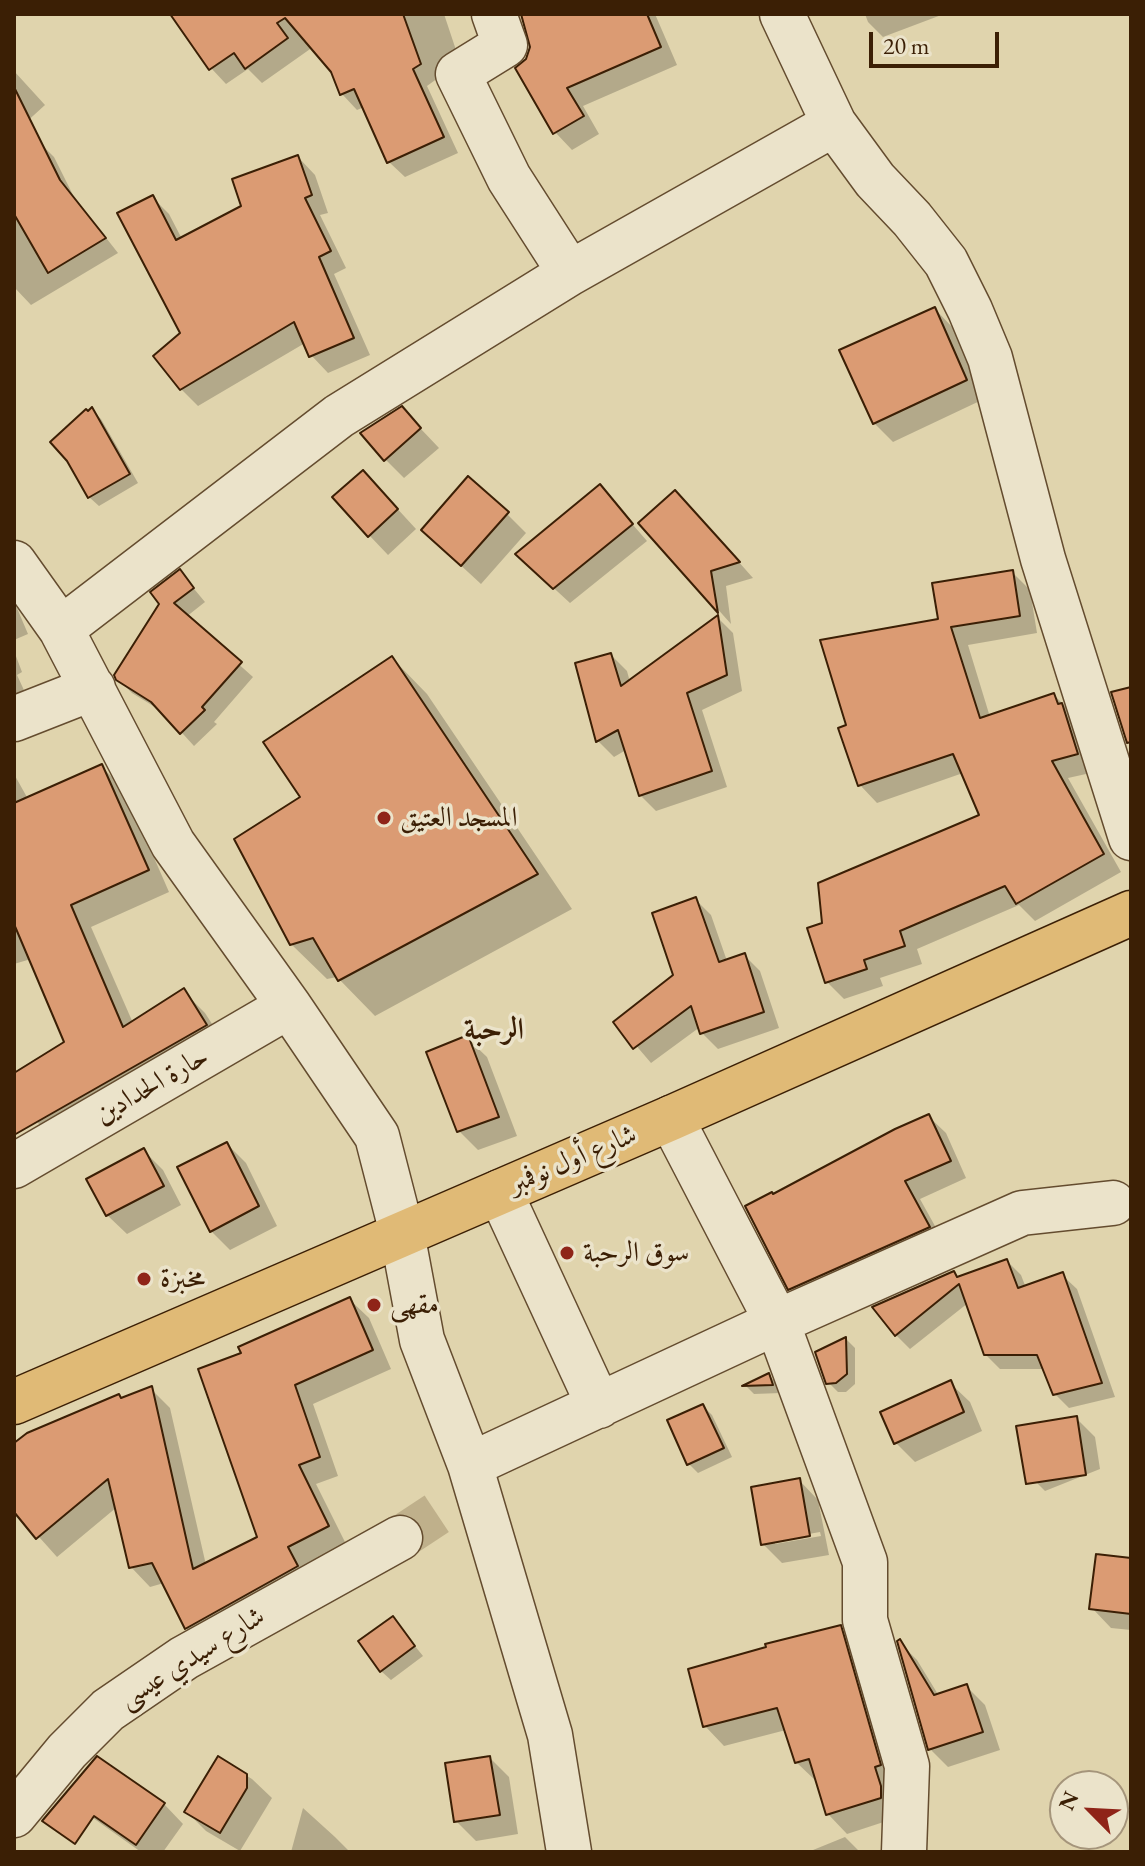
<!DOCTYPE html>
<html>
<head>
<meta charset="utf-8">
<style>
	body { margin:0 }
	#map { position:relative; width:1145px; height:1866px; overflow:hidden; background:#e0d4ad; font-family:"EB Garamond",serif }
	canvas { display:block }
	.frame { position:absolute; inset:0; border:16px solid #3b1f05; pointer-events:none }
	.north { position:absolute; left:1049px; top:1770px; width:80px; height:80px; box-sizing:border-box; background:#ebe3ca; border:2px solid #a5957b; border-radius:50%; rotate:294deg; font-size:22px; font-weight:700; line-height:32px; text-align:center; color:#3b1f05 }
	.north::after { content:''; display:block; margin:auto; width:28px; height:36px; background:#8f2418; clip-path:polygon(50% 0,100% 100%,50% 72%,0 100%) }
	.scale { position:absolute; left:869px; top:32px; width:130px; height:36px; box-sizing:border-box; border:4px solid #3b1f05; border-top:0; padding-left:10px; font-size:24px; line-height:28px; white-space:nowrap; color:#3b1f05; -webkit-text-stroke:6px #ebe3ca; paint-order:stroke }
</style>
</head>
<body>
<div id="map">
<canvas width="1145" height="1866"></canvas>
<div class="frame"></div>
<div class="north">N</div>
<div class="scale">20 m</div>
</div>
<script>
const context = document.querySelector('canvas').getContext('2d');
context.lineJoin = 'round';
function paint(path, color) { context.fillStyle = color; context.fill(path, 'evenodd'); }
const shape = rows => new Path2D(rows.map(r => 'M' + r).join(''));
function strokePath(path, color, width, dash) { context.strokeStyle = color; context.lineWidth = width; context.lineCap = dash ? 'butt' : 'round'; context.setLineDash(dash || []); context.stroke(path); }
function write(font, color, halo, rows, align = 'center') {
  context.font = font + ' "EB Garamond",Amiri,serif'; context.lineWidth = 7; context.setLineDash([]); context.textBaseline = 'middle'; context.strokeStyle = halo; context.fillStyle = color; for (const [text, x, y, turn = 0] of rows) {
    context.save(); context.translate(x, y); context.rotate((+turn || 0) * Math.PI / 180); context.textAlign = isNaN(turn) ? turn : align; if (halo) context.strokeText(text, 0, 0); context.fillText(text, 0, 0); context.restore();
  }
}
paint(shape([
	[187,14,444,14,460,62,427,86,458,153,405,177,389,162,364,107,357,110,342,94,332,71,313,47,262,83,248,69,226,84,211,68],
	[565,14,655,14,677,65,583,106,599,134,572,150,555,132],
	[865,14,944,14,883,37,868,22],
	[14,71,45,105,23,125,14,116],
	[40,143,54,157,74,197,118,253,31,305,14,287,14,156],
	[298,157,315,175,328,213,320,215,346,268,334,274,370,355,328,373,311,355,305,343,198,406,181,389,183,333,152,197,169,214,182,239,243,207],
	[935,309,953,328,984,399,893,442,874,423],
	[402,409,439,448,404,478,385,459],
	[92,410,101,419,138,483,99,506,89,497],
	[600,487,647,541,570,603,533,569],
	[382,492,416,529,388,555,369,535],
	[690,507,753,578,726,586,731,624,641,523],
	[507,514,526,533,481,584,443,549],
	[180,572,205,602,186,617,253,677,214,722,217,724,194,746,163,712,132,693,118,679],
	[1012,572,1030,590,1037,633,968,645,990,717,1054,695,1072,713,1095,772,1068,778,1121,872,1035,921,1019,905,917,949,922,964,880,978,883,986,844,999,827,982,824,924,982,816,963,773,877,803,860,785,848,726,940,620],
	[14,601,28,634,14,640],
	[718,618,733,633,742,691,702,710,727,787,656,811,640,795,626,750,614,757,598,741,611,655,627,671,630,682],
	[14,651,22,672,17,675,35,714,14,730],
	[392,658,427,694,572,909,375,1016,337,977,327,979,291,944,303,798],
	[102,767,124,789,169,892,91,927,133,1023,183,991,205,1013,227,1047,60,1145,38,1123,21,1071,66,1043,31,959,14,964,14,774,28,799],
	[696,900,711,915,727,961,744,955,760,971,779,1028,718,1049,702,1033,700,1027,651,1063,616,1022,676,975],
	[467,1038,487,1057,517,1136,478,1150,459,1131],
	[928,1116,946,1133,966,1178,920,1199,945,1244,807,1306,790,1288,773,1196],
	[227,1144,246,1163,277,1226,230,1250,211,1231],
	[144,1151,163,1170,181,1205,127,1234,107,1215],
	[1007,1261,1021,1275,1026,1288,1062,1275,1077,1289,1115,1397,1069,1408,1055,1394,1044,1369,1000,1369,985,1354,968,1303,910,1349,896,1335,958,1278],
	[349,1299,369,1318,391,1369,313,1404,338,1476,316,1484,347,1546,206,1647,186,1628,164,1583,150,1587,131,1567,117,1507,57,1557,14,1509,14,1446,151,1389,170,1408,206,1565,259,1538,244,1355],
	[846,1339,855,1348,855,1384,846,1392,838,1392,828,1382],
	[769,1375,778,1385,781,1393,754,1394,746,1386],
	[950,1383,970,1402,982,1431,915,1462,896,1443],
	[703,1406,712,1415,732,1457,698,1473,689,1464],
	[1076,1418,1095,1437,1100,1469,1045,1491,1026,1472],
	[799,1480,818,1500,829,1555,782,1563,763,1544],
	[820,1532,821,1536,775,1544,775,1540],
	[1131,1560,1131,1630,1111,1628,1092,1608],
	[393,1619,423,1656,391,1680,381,1671],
	[840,1627,859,1647,899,1817,847,1834,828,1814,816,1781,796,1762,786,1730,724,1746,705,1726,768,1648],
	[899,1642,917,1660,939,1696,967,1687,985,1705,1000,1750,948,1767,930,1749],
	[490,1758,509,1777,518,1834,476,1841,456,1821],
	[219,1759,252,1779,272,1798,240,1851,206,1831,187,1812],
	[164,1804,183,1824,163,1852,141,1852,86,1813],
	[303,1808,335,1837,350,1852,291,1852],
	[845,1837,860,1852,808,1852,813,1850]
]), '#0003');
const building = shape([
	[170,14,403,14,421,64,413,69,444,137,387,163,354,89,340,95,331,72,285,18,277,23,288,38,245,69,234,53,209,70,170,14],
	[521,14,647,14,661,47,567,88,584,116,553,134,515,68,526,59,530,47,521,14],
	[14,87,60,180,106,238,48,273,14,214,14,87],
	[298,155,312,195,305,198,331,251,319,257,354,338,309,357,294,322,180,390,153,356,180,333,117,213,153,195,176,240,241,206,232,179,298,155],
	[935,307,967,380,873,424,839,350,935,307],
	[402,406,421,428,384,461,360,433,402,406],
	[92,407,130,474,88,498,67,461,50,442,86,409,88,411,92,407],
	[363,470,398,509,368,537,332,497,363,470],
	[468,476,509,512,461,566,421,530,468,476],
	[600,484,633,524,553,589,515,554,600,484],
	[675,490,740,562,711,571,718,613,638,523,675,490],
	[180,569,194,588,174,603,242,662,202,707,205,710,180,734,151,702,116,680,114,675,159,604,150,592,180,569],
	[1013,570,1020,616,951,627,980,718,1054,693,1058,704,1062,703,1078,754,1052,761,1104,854,1016,904,1005,886,900,931,905,946,864,960,867,969,825,983,807,928,822,923,818,883,979,815,953,754,858,786,838,728,846,725,820,640,938,619,932,583,1013,570],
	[718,615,727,675,687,693,712,771,639,796,618,730,596,742,575,663,611,653,621,686,718,615],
	[392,656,538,874,338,981,313,938,290,945,234,839,300,797,263,742,392,656],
	[1131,687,1131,742,1127,743,1111,692,1131,687],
	[102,764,149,870,71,905,123,1027,184,988,207,1025,14,1135,14,1073,64,1042,14,924,14,803,102,764],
	[696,897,719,962,745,953,764,1012,700,1034,691,1006,633,1049,613,1022,673,975,652,913,696,897],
	[468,1035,499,1117,457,1132,426,1052,468,1035],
	[929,1114,951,1161,905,1181,930,1227,788,1290,745,1206,772,1192,773,1194,895,1129,929,1114],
	[227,1142,259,1206,210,1232,177,1167,227,1142],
	[144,1148,164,1186,106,1216,86,1179,144,1148],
	[1007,1259,1018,1288,1063,1272,1102,1383,1053,1395,1037,1355,984,1355,959,1284,895,1336,872,1307,954,1271,957,1277,1007,1259],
	[350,1297,373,1350,295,1385,320,1457,299,1465,329,1526,288,1547,298,1566,185,1629,152,1563,129,1568,108,1479,36,1539,14,1512,14,1443,27,1433,119,1394,121,1398,152,1386,193,1569,257,1537,198,1369,241,1353,238,1347,350,1297],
	[846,1337,847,1374,836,1383,826,1384,815,1352,846,1337],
	[769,1373,773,1385,742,1386,769,1373],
	[951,1380,964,1412,894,1444,880,1412,951,1380],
	[703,1404,724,1448,687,1465,667,1420,703,1404],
	[1077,1416,1086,1475,1026,1484,1016,1426,1077,1416],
	[800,1478,810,1536,761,1545,751,1487,800,1478],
	[1096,1554,1131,1558,1131,1614,1089,1609,1096,1554],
	[393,1616,415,1646,380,1672,358,1641,393,1616],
	[841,1625,881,1765,875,1767,881,1786,881,1798,826,1815,809,1759,795,1763,777,1708,703,1727,688,1669,766,1647,765,1644,841,1625],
	[900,1639,934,1695,967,1684,983,1732,928,1750,897,1641,900,1639],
	[97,1756,165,1803,136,1845,94,1816,75,1844,42,1821,97,1756],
	[218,1756,247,1774,247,1788,220,1833,184,1812,218,1756],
	[490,1756,500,1815,454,1822,445,1763,490,1756]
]);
paint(building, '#db9b73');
strokePath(building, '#3b1f05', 2);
strokePath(shape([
	[400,1538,450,1505]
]), '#bfb08b', 44, [44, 22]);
const minor = shape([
	[494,14,505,45,458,74,509,178,570,273],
	[782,14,834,124,875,180,912,219,946,262,970,310,990,358,1043,559,1131,838],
	[14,563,61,629,173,844,289,1006,377,1136,402,1233,422,1340,470,1465,550,1735,569,1852],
	[61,629,339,416,570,273,834,124],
	[14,719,93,688],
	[671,1118,777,1322,865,1562,865,1620,907,1766,904,1852],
	[14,1166,289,1006],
	[500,1192,599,1406],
	[470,1465,777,1322,1022,1213,1113,1203],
	[14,1815,67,1751,108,1710,184,1658,400,1538]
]);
const major = shape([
	[14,1402,671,1118,1131,913]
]);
strokePath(minor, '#644c2f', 47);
strokePath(major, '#3b1f05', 47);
strokePath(minor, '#ebe3ca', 44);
strokePath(major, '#e0ba76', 44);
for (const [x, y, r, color] of [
	[384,818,8,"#8f2418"],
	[567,1253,8,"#8f2418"],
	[144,1279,8,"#8f2418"],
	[374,1305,8,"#8f2418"]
]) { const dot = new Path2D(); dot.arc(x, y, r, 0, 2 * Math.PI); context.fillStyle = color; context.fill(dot); strokePath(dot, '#ebe3ca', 3); }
write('28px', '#3b1f05', '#ebe3ca', [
	["المسجد العتيق",400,818],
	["سوق الرحبة",583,1253],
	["مخبزة",160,1279],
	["مقهى",390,1305]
], 'left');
write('28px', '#3b1f05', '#ebe3ca', [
	["حارة الحدادين",152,1086,-30],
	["شارع أول نوفمبر",573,1160,-23],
	["شارع سيدي عيسى",192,1658,-32]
]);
write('bold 30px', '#3b1f05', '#ebe3ca', [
	["الرحبة",494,1031]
]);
</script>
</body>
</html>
